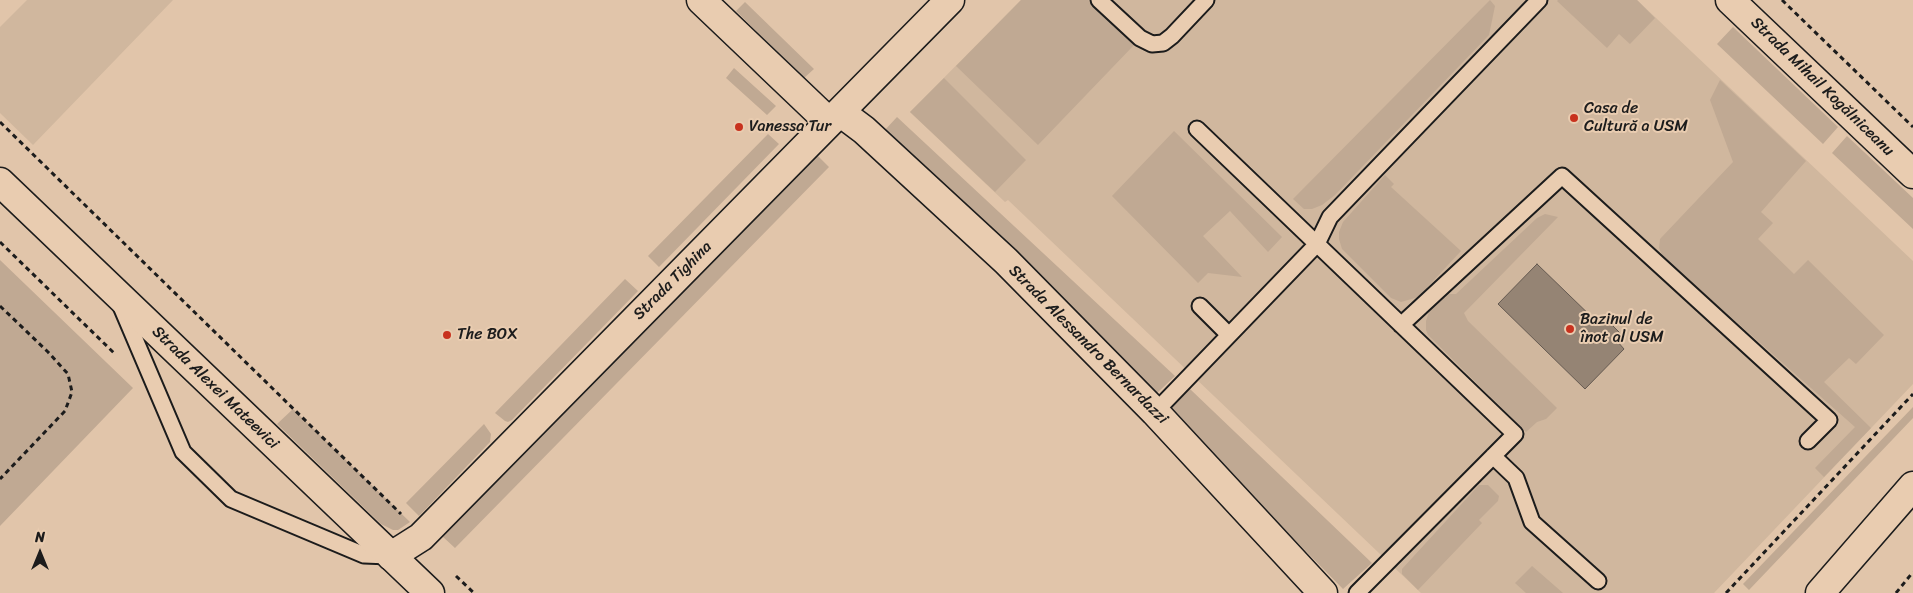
<!DOCTYPE html>
<html>
<head>
<meta charset="utf-8">
<style>
	body { margin:0 }
	#map { position:relative; width:1913px; height:593px; overflow:hidden; background:#e1c5aa; font-family:Sriracha,sans-serif }
	canvas { display:block }
	.north { position:absolute; left:15px; top:528px; width:50px; height:50px; -webkit-text-stroke:4px #e9ccb0; paint-order:stroke; rotate:0deg; font-size:14px; font-weight:700; line-height:20px; text-align:center; color:#1c1c1c }
	.north::after { content:''; display:block; margin:auto; width:18px; height:22px; background:#1c1c1c; clip-path:polygon(50% 0,100% 100%,50% 72%,0 100%) }
</style>
</head>
<body>
<div id="map">
<canvas width="1913" height="593"></canvas>
<div class="north">N</div>
</div>
<script>
const context = document.querySelector('canvas').getContext('2d');
context.lineJoin = 'round';
function paint(path, color) { context.fillStyle = color; context.fill(path, 'evenodd'); }
const shape = rows => new Path2D(rows.map(r => 'M' + r).join(''));
function strokePath(path, color, width, dash) { context.strokeStyle = color; context.lineWidth = width; context.lineCap = dash ? 'butt' : 'round'; context.setLineDash(dash || []); context.stroke(path); }
function write(font, color, halo, rows, align = 'center') {
  context.font = font + ' Sriracha,sans-serif'; context.lineWidth = 4; context.setLineDash([]); context.textBaseline = 'middle'; context.strokeStyle = halo; context.fillStyle = color; for (const [text, x, y, turn = 0] of rows) {
    context.save(); context.translate(x, y); context.rotate((+turn || 0) * Math.PI / 180); context.textAlign = isNaN(turn) ? turn : align; if (halo) context.strokeText(text, 0, 0); context.fillText(text, 0, 0); context.restore();
  }
}
paint(shape([
	[27,0,173,0,33,145,0,113,0,27],
	[1021,0,1637,0,1913,261,1913,384,1714,593,1421,593,1008,200,1005,202,910,112]
]), '#d0b79e');
paint(shape([
	[1021,0,1088,0,1134,45,1038,145,956,66],
	[1490,0,1495,6,1489,35,1335,195,1322,205,1312,209,1304,209,1293,199],
	[1558,0,1637,0,1655,18,1630,44,1619,34,1607,48,1557,1],
	[745,2,814,69,804,78,736,11],
	[1733,27,1838,127,1823,144,1717,44],
	[734,68,776,106,767,115,726,78],
	[944,78,1026,160,995,192,910,112],
	[1720,80,1806,161,1761,212,1773,223,1758,239,1794,274,1808,260,1884,335,1856,364,1849,358,1824,382,1871,428,1824,477,1815,468,1855,427,1663,257,1659,248,1660,239,1733,162,1710,100],
	[897,117,1175,376,1155,395,884,131],
	[1174,131,1282,237,1268,252,1230,211,1203,236,1242,277,1208,273,1198,283,1112,196],
	[768,134,779,144,659,267,648,256],
	[1847,136,1913,198,1913,229,1832,153],
	[817,155,829,167,455,548,442,536],
	[1385,175,1394,184,1391,187,1461,251,1420,295,1415,298,1401,302,1391,298,1342,249,1339,239,1339,232,1343,222],
	[1545,214,1558,217,1464,313,1468,321,1557,408,1546,419,1537,422,1526,432,1428,335,1426,330,1426,321,1429,312,1449,294,1456,294,1537,218],
	[0,260,133,388,0,526],
	[625,279,638,291,512,420,508,422,505,421,495,413],
	[1190,389,1372,563,1343,589,1171,414,1172,406],
	[1913,407,1913,418,1749,590,1743,584],
	[293,409,410,522,398,530,393,530,381,524,277,424],
	[484,424,491,434,490,442,419,516,406,503],
	[1479,485,1488,485,1499,496,1498,501,1479,520,1482,523,1418,590,1402,574,1402,569],
	[1532,566,1563,593,1526,593,1515,583]
]), '#c0a993');
const water = shape([
	[1537,264,1599,324,1605,318,1622,335,1617,341,1624,349,1585,389,1498,304,1537,264]
]);
paint(water, '#958474');
strokePath(water, '#655a51', 1);
const lane = shape([
	[1099,0,1140,38,1152,44,1163,43,1172,36,1206,0],
	[1197,129,1515,434,1357,593],
	[120,304,183,452,231,499,364,555,389,556],
	[1200,306,1229,335],
	[1401,325,1562,176,1829,420,1808,441],
	[1155,412,1317,244,1330,217,1539,0],
	[1493,456,1516,478,1532,522,1598,581]
]);
const street = shape([
	[701,0,829,122],
	[840,112,864,130,1006,261,1155,412,1323,593],
	[391,556,421,537,950,0]
]);
const secondary = shape([
	[1730,0,1913,174]
]);
const primary = shape([
	[0,182,430,593],
	[1820,593,1913,486]
]);
strokePath(lane, '#1c1c1c', 19);
strokePath(street, '#1c1c1c', 31);
strokePath(secondary, '#1c1c1c', 31);
strokePath(primary, '#1c1c1c', 31);
strokePath(shape([
	[1782,0,1913,127],
	[0,122,401,514],
	[0,242,114,353],
	[0,306,48,352,68,374,72,392,65,411,0,479],
	[456,576,474,593],
	[1726,593,1913,394],
	[1896,593,1913,572]
]), '#1c1c1c', 3, [5, 4]);
strokePath(lane, '#e9ccb0', 15);
strokePath(street, '#e9ccb0', 28);
strokePath(secondary, '#e9ccb0', 28);
strokePath(primary, '#e9ccb0', 28);
for (const [x, y, r, color] of [
	[1574,118,5,"#c8321e"],
	[739,127,5,"#c8321e"],
	[1570,329,5,"#c8321e"],
	[447,335,5,"#c8321e"]
]) { const dot = new Path2D(); dot.arc(x, y, r, 0, 2 * Math.PI); context.fillStyle = color; context.fill(dot); strokePath(dot, '#e9ccb0', 2); }
write('16px', '#1c1c1c', '#e9ccb0', [
	["Strada Mihail Kogălniceanu",1822,87,44],
	["Strada Tighina",673,281,-45],
	["Strada Alessandro Bernardazzi",1088,345,45],
	["Strada Alexei Mateevici",215,388,44]
]);
write('16px', '#1c1c1c', '#e9ccb0', [
	["Casa de",1584,109],
	["Cultură a USM",1584,127],
	["Vanessa Tur",749,127],
	["Bazinul de",1580,320],
	["înot al USM",1580,338],
	["The BOX",457,335]
], 'left');
</script>
</body>
</html>
